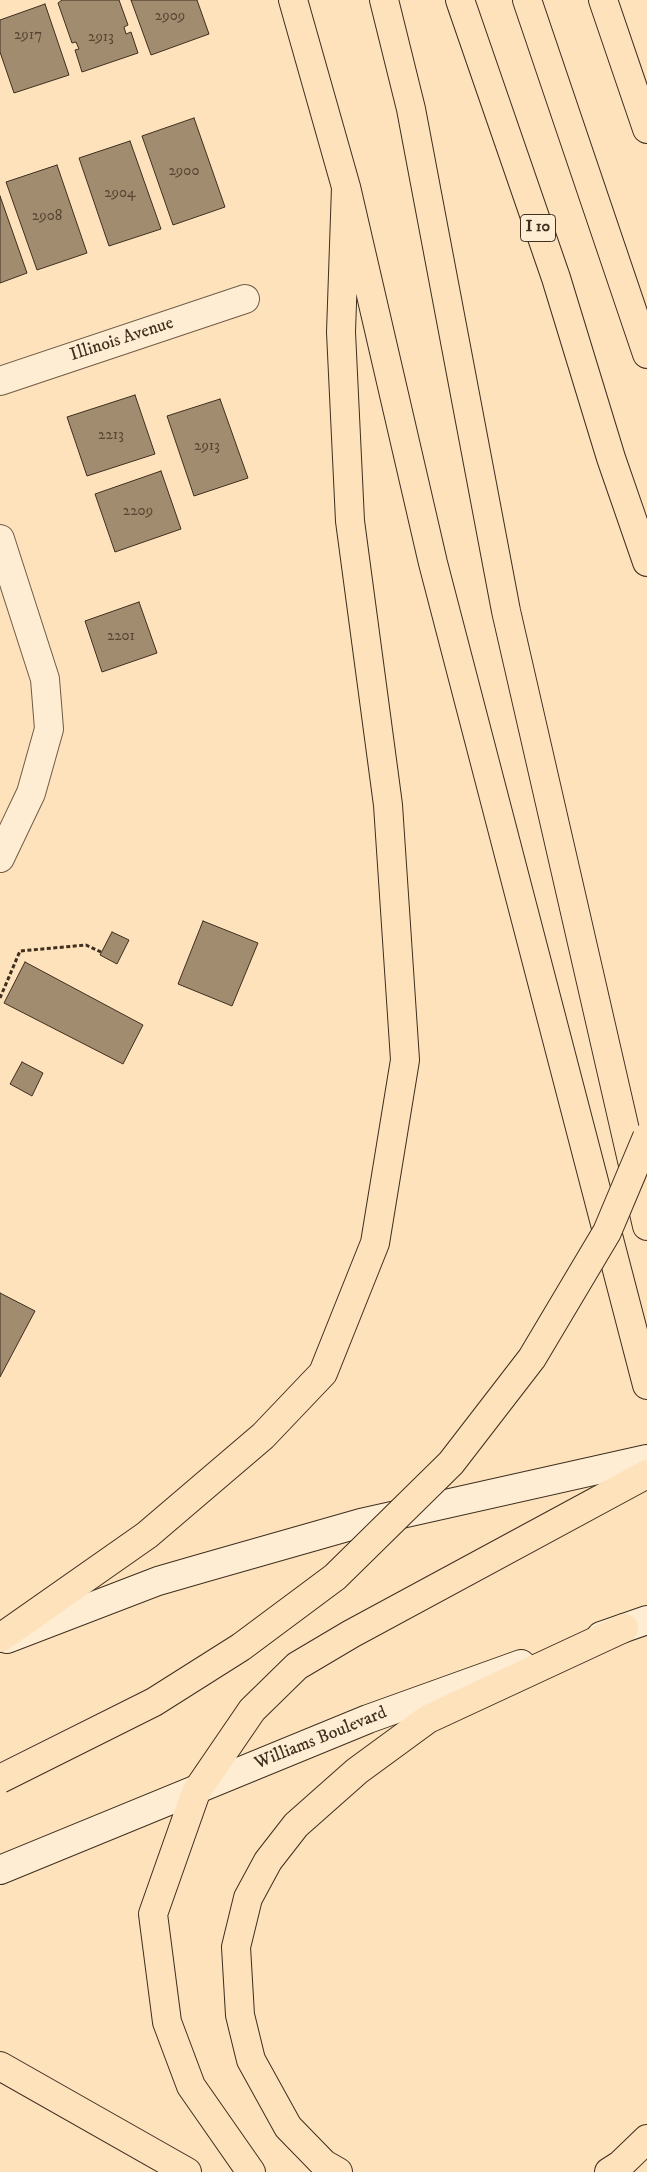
<!DOCTYPE html>
<html>
<head>
<meta charset="utf-8">
<style>
	body { margin:0 }
	canvas { display:block; background:#fee2bc }
</style>
</head>
<body>
<canvas width="647" height="2172"></canvas>
<script>
const context = document.querySelector('canvas').getContext('2d');
context.lineJoin = 'round';
function paint(path, color) { context.fillStyle = color; context.fill(path, 'evenodd'); }
const shape = rows => new Path2D(rows.map(r => 'M' + r).join(''));
function strokePath(path, color, width, dash) { context.strokeStyle = color; context.lineWidth = width; context.lineCap = dash ? 'butt' : 'round'; context.setLineDash(dash || []); context.stroke(path); }
function write(font, color, halo, rows, align = 'center') {
  context.font = font + ' "IM FELL DW Pica",serif'; context.lineWidth = 4; context.setLineDash([]); context.textBaseline = 'middle'; context.strokeStyle = halo; context.fillStyle = color; for (const [text, x, y, turn = 0] of rows) {
    context.save(); context.translate(x, y); context.rotate((+turn || 0) * Math.PI / 180); context.textAlign = isNaN(turn) ? turn : align; if (halo) context.strokeText(text, 0, 0); context.fillText(text, 0, 0); context.restore();
  }
}
const building = shape([
	[62,0,119,0,128,25,124,27,126,34,131,32,138,53,82,72,75,50,79,49,76,42,72,43,58,3,62,0],
	[131,0,197,0,209,34,151,55,131,0],
	[45,4,69,75,14,93,0,52,0,20,45,4],
	[194,118,225,207,173,225,142,136,194,118],
	[130,141,161,229,109,246,79,158,130,141],
	[57,165,87,253,37,270,6,182,57,165],
	[0,196,27,273,0,283,0,196],
	[135,395,155,454,87,476,67,417,135,395],
	[220,399,248,478,194,496,167,416,220,399],
	[161,471,181,529,115,552,95,494,161,471],
	[139,602,157,653,102,672,85,621,139,602],
	[203,921,258,943,232,1006,178,984,203,921],
	[112,932,129,940,117,964,100,955,112,932],
	[25,962,143,1025,123,1064,4,1003,25,962],
	[22,1062,43,1073,32,1096,10,1084,22,1062],
	[0,1293,35,1311,0,1377,0,1293]
]);
paint(building, '#a28c70');
strokePath(building, '#3e2f1e', 1);
const street = shape([
	[0,381,245,299],
	[0,539,45,679,49,729,31,793,0,858]
]);
const secondary = shape([
	[601,1636,647,1620],
	[7,1639,158,1581,203,1568,361,1523,647,1459],
	[0,1870,368,1719,521,1664]
]);
const highway = shape([
	[293,0,346,187,433,563,647,1385],
	[384,0,411,109,506,611,647,1226],
	[460,0,556,278,611,458,647,562],
	[527,0,647,354],
	[603,0,647,129],
	[0,1638,147,1535,263,1436,323,1373,375,1243,405,1060,388,805,350,521,341,332,346,187],
	[0,2066,187,2172],
	[251,2172,191,2086,167,2022,153,1914,196,1792,252,1710,297,1666,351,1634,647,1474],
	[338,2172,324,2164,288,2127,251,2060,240,2015,236,1947,248,1898,268,1861,296,1825,357,1771,428,1719,624,1628],
	[609,2172,620,2165,647,2139]
]);
strokePath(street, '#6e5c46', 30);
strokePath(secondary, '#3e2f1e', 30);
strokePath(highway, '#3e2f1e', 30);
strokePath(shape([
	[0,998,20,951,86,945,101,952]
]), '#3e2f1e', 3, [4, 2.5]);
strokePath(street, '#feecd3', 28);
strokePath(secondary, '#feecd3', 28);
strokePath(highway, '#fee2bc', 28);
const highwayBridge = shape([
	[0,1779,154,1702,241,1647,335,1577,451,1463,532,1358,607,1232,647,1137]
]);
strokePath(highwayBridge, '#3e2f1e', 30, []);
strokePath(highwayBridge, '#fee2bc', 28);
write('15px', '#574632', null, [
	["2909",170,17],
	["2917",28,36],
	["2913",101,38],
	["2900",184,172],
	["2904",120,194],
	["2908",47,217],
	["2213",111,436],
	["2913",207,447],
	["2209",138,512],
	["2201",121,637]
]);
for (const [x, y, w] of [
	[538,228,35]
]) { const box = new Path2D(); box.roundRect(x - w / 2, y - 13.5, w, 27, 4); context.fillStyle = '#feecd3'; context.fill(box); strokePath(box, '#3e2f1e', 1); }
write('bold 16px', '#3e2f1e', null, [
	["I 10",538,228]
]);
write('18px', '#3e2f1e', '#feecd3', [
	["Illinois Avenue",122,340,-18],
	["Williams Boulevard",321,1739,-22]
]);
</script>
</body>
</html>
